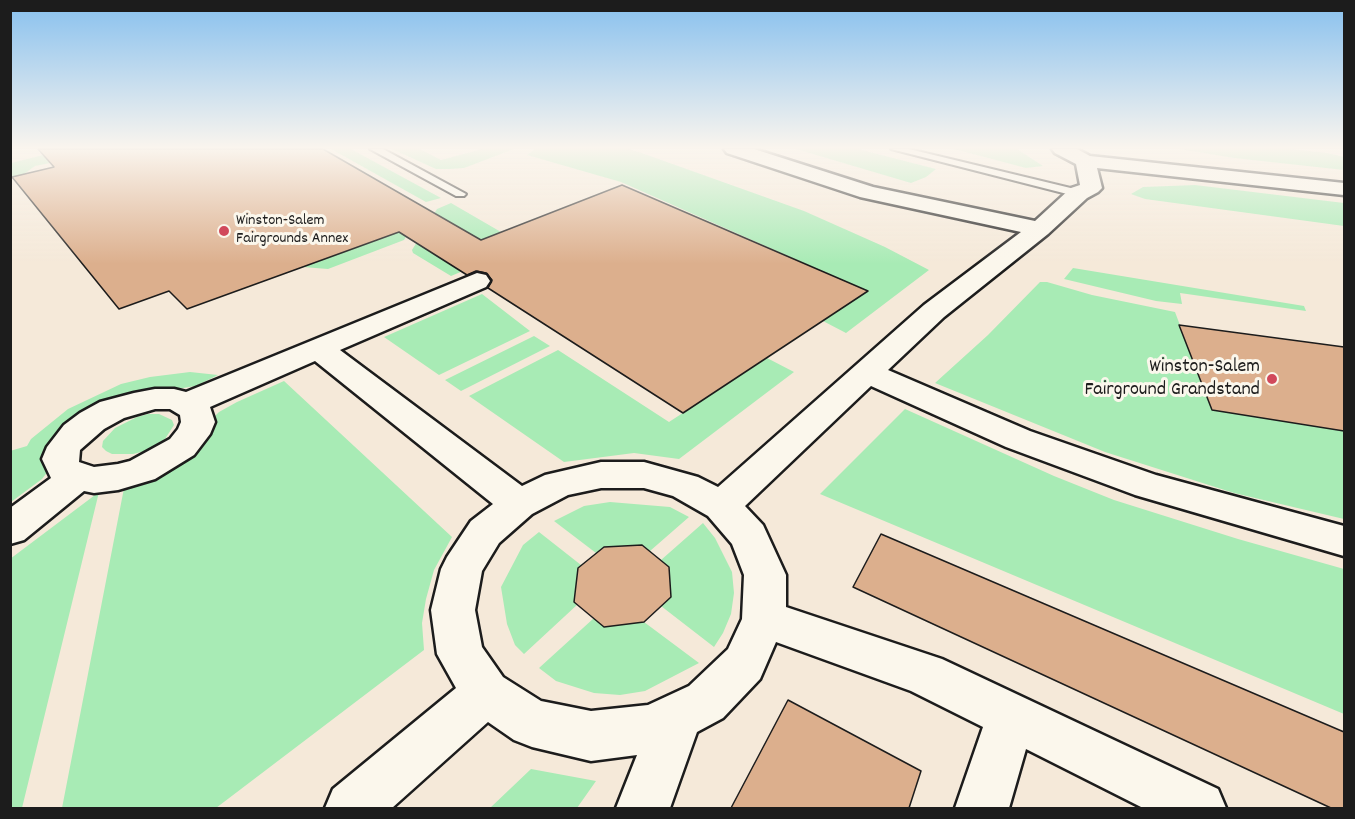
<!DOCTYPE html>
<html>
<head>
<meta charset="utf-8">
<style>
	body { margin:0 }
	#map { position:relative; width:1355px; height:819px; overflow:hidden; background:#f5e9d9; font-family:Dekko,sans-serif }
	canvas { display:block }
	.frame { position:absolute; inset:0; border:12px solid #1c1c1c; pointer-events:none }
</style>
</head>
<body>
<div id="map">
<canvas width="1355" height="819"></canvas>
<div class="frame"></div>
</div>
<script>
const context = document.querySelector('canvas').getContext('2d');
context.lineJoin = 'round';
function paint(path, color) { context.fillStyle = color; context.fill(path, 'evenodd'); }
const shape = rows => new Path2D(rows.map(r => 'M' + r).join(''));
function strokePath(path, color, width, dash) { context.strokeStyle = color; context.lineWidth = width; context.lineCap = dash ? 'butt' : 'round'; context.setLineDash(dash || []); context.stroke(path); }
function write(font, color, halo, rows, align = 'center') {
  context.font = font + ' Dekko,sans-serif'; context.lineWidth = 6; context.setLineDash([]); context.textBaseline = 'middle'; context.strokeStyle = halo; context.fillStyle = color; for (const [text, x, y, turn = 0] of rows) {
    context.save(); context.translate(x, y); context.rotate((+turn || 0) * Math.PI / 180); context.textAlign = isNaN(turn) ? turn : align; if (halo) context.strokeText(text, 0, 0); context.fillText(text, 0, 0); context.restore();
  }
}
paint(shape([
	[331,149,351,149,441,198,426,202],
	[392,149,420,149,441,160,482,149,514,149,464,168,450,169,436,169],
	[535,149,628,149,639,152,804,211,885,247,929,270,846,333,823,321,867,291,621,182,527,155],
	[796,149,858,149,936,169,926,177,911,183],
	[954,149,1017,149,1043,166,1026,168],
	[1180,149,1290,149,1328,153,1344,157,1344,170,1234,158],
	[43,155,50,163,35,166,24,174,12,177,11,175,11,163],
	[1195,185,1344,203,1344,226,1145,199,1131,194,1143,187],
	[451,203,501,232,487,261,451,276,413,253,412,250,437,209],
	[422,210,404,240,328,269,303,267,396,233],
	[1073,268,1304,306,1306,311,1180,293,1182,304,1156,301,1064,279],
	[1040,282,1047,282,1092,295,1175,312,1212,410,1344,431,1344,519,1234,493,1105,452,935,383,988,335],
	[482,294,530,331,439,375,384,337],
	[534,336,550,346,461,391,445,380],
	[558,350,669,422,767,358,794,372,679,459,634,453,564,462,469,396],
	[190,372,218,375,196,386,150,393,52,466,42,479,11,502,10,451,27,446,31,439,68,409,121,384,150,377],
	[284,381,452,537,434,570,426,599,422,623,424,650,216,808,62,808,125,483,211,427,215,416,219,412,237,402],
	[905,409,1054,476,1114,500,1238,539,1344,569,1344,714,820,494],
	[148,414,159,414,172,420,174,425,165,439,145,451,133,454,112,454,106,451,102,447,103,441,115,428,137,417],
	[99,492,22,808,10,808,10,559],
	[610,502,670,507,689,517,650,551,642,545,604,547,596,553,554,521,584,506],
	[703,523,715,538,732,572,734,593,731,614,723,633,714,647,661,606,671,597,669,567,661,560],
	[539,532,581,565,578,604,524,654,515,645,507,624,501,587,523,545],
	[594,618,644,622,699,663,645,691,620,695,594,693,556,681,539,668],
	[531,769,596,781,577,808,490,808]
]), '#a8ebb5');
const building = shape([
	[38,149,323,149,481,240,622,185,868,291,683,413,488,288,492,280,486,273,476,271,467,275,399,232,187,309,169,291,119,309,12,177,54,167,38,149],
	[1179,325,1344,347,1344,431,1212,410,1179,325],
	[881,534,1344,732,1344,808,1331,808,853,587,881,534],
	[642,545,669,567,671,597,644,622,604,627,574,602,578,568,604,547,642,545],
	[788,700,921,771,909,808,731,808,788,700]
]);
paint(building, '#dcaf8d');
strokePath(building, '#1c1c1c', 1.5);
const lane = shape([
	[370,149,383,149,466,194,464,196,456,196,370,149],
	[891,149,909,149,1083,191,1085,193,1079,197,891,149]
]);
const street = shape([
	[724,149,754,149,873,187,1035,221,1071,188,1080,185,1076,164,1055,153,1052,149,1077,149,1090,156,1344,183,1344,195,1097,168,1102,188,1098,192,1087,198,1048,234,944,317,888,370,1030,431,1156,475,1344,526,1344,556,1135,495,1006,447,871,386,745,506,763,525,786,575,786,607,942,659,1218,789,1226,808,1143,808,1026,749,1009,808,955,808,983,727,911,691,776,642,760,679,723,718,697,732,670,808,616,808,637,755,591,761,532,747,514,740,488,722,392,808,325,808,333,789,456,688,437,654,431,610,441,569,447,557,471,521,493,504,315,361,210,407,215,422,210,434,194,455,155,479,118,490,94,493,84,491,24,540,10,544,10,508,51,478,42,459,47,447,64,425,80,413,100,402,134,393,155,389,174,389,186,392,477,273,486,275,490,281,486,287,340,350,522,486,545,475,601,462,644,462,698,477,718,487,924,305,1021,232,860,197,727,153,724,149],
	[155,409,170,409,180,415,181,422,178,429,170,439,130,461,118,464,94,467,79,462,80,450,104,429,124,418,155,409],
	[601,488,644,488,673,496,708,516,732,544,744,575,742,619,728,649,689,686,648,705,591,711,541,701,503,677,482,647,475,610,482,571,499,543,532,514,568,495,601,488]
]);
strokePath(lane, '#1c1c1c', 4);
strokePath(street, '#1c1c1c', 5);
paint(lane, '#fbf7ec');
paint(street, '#fbf7ec');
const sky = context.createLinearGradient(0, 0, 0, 264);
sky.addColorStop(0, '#87c0ee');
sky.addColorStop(0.56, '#faf5ee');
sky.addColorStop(1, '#faf5ee00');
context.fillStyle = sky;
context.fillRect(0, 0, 1355, 264);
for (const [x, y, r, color] of [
	[224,231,6,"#d1495b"],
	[1272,379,6,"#d1495b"]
]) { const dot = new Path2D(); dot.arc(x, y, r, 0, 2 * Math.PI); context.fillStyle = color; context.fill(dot); strokePath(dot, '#fbf7ec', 2); }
write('16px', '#1c1c1c', '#fbf7ec', [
	["Winston-Salem",236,222],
	["Fairgrounds Annex",236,240]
], 'left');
write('20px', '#1c1c1c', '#fbf7ec', [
	["Winston-Salem",1260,368],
	["Fairground Grandstand",1260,391]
], 'right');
</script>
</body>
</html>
